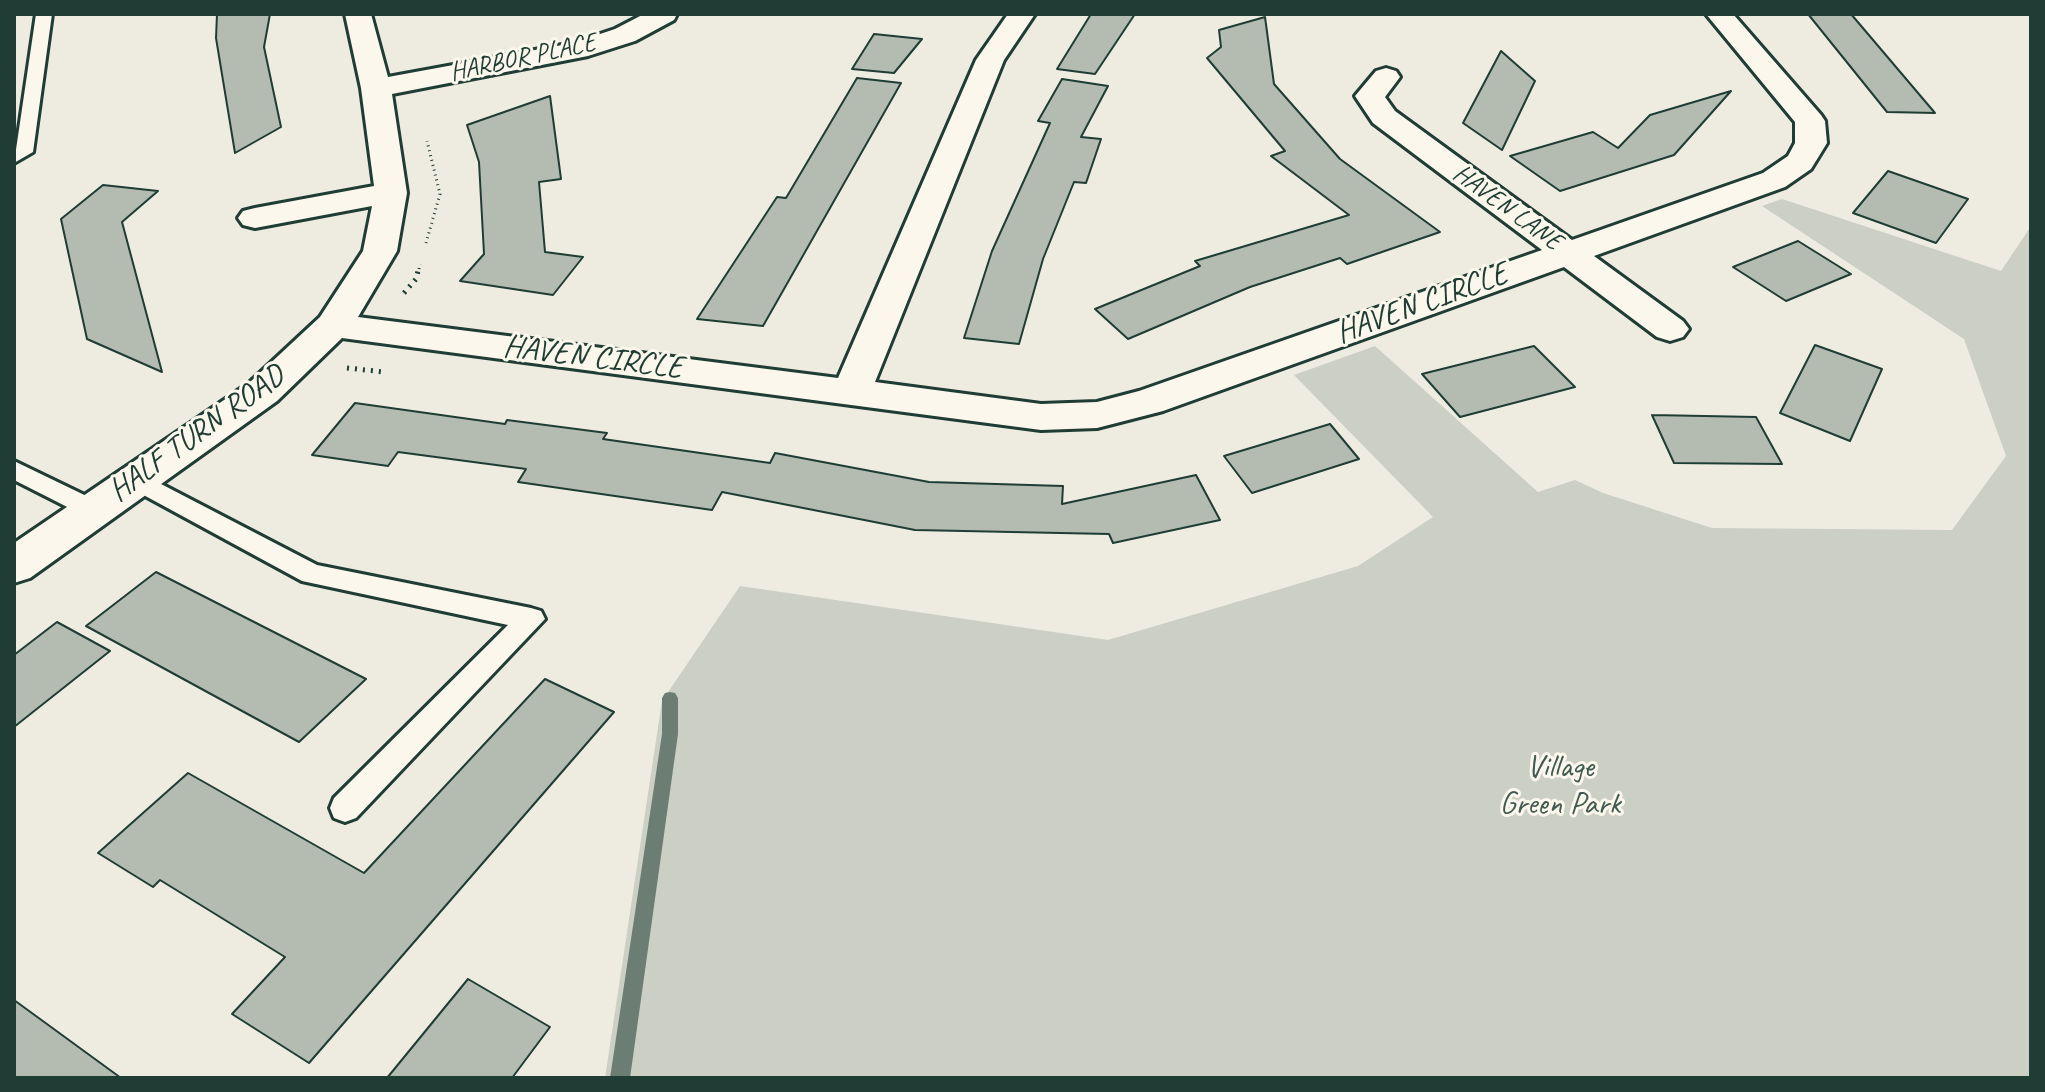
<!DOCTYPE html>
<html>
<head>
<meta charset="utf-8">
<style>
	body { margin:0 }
	#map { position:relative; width:2045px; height:1092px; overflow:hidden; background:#eeece1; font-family:Caveat,sans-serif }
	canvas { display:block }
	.frame { position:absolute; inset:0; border:16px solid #1f3d34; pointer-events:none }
</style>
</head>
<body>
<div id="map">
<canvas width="2045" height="1092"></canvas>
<div class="frame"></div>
</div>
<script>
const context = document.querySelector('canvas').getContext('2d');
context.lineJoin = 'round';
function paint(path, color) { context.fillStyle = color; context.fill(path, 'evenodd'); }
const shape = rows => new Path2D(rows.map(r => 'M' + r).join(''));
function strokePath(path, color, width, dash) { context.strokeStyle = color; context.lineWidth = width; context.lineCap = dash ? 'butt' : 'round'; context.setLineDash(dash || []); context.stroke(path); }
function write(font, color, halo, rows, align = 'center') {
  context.font = font + ' Caveat,sans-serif'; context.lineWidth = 6; context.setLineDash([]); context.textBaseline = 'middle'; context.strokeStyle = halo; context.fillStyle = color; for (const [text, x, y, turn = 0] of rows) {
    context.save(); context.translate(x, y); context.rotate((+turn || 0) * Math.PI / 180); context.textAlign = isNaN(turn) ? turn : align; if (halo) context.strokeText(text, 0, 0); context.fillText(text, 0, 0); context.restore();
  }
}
paint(shape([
	[1782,199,2001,271,2031,226,2031,1078,605,1078,662,701,740,586,1108,640,1358,566,1433,517,1294,375,1375,346,1538,492,1575,480,1603,493,1712,528,1952,530,2006,456,1964,339,1762,206]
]), '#cbcfc4');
paint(shape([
	[670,692,675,693,678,698,678,734,630,1078,610,1078,662,734,662,698,665,693,670,692]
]), '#6c7d74');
const building = shape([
	[217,14,270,14,264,47,281,127,235,153,216,38,217,14],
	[1091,14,1135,14,1095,74,1057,69,1091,14],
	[1808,14,1851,14,1935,113,1887,112,1808,14],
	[1265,17,1274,84,1340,159,1440,232,1347,264,1340,258,1250,287,1128,339,1095,309,1200,266,1195,261,1349,215,1271,156,1285,151,1207,58,1221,47,1219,30,1265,17],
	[874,34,922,39,894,73,852,69,874,34],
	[1501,51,1535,81,1502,150,1463,123,1501,51],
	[857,78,901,83,763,326,697,319,777,197,786,198,857,78],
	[1062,79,1108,86,1081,137,1101,139,1086,183,1074,182,1043,259,1019,344,964,338,992,251,1050,123,1038,121,1062,79],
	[1731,91,1674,155,1560,191,1510,156,1593,132,1618,148,1650,115,1731,91],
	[550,96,561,179,539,182,545,252,583,257,553,295,460,281,484,254,479,162,467,125,550,96],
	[1888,171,1968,199,1936,243,1853,213,1888,171],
	[103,185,158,191,122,222,162,372,87,339,61,219,103,185],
	[1798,241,1851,274,1786,301,1733,267,1798,241],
	[1815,345,1882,369,1850,441,1780,413,1815,345],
	[1534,346,1575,387,1460,417,1422,374,1534,346],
	[355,403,505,424,507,420,607,433,603,439,770,463,775,453,929,482,1063,486,1062,504,1196,475,1220,520,1113,543,1109,534,915,530,722,492,712,510,518,482,526,469,398,452,388,466,312,455,355,403],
	[1652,415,1756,417,1782,464,1674,463,1652,415],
	[1330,424,1359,459,1252,493,1224,456,1330,424],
	[156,572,366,679,299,742,86,626,156,572],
	[57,622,110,651,14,727,14,655,57,622],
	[545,679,614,712,309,1063,232,1014,285,957,160,880,153,887,98,853,188,773,364,873,545,679],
	[468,979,550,1027,512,1078,387,1078,468,979],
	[14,1000,121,1078,14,1078,14,1000]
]);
paint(building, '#b4bbb0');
strokePath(building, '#1f3d34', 2);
const lane = shape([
	[36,14,52,14,33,152,14,163,36,14],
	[14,461,103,504,107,510,103,516,94,519,85,516,14,480,14,461],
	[136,471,317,565,531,608,541,611,545,619,356,818,345,822,334,818,330,808,334,798,508,625,302,581,127,486,124,480,127,474,136,471]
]);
const street = shape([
	[345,14,371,14,388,77,573,43,615,29,644,14,677,14,674,20,635,41,588,56,392,94,407,193,397,251,358,317,838,378,976,60,1008,14,1035,14,1004,60,875,382,1041,404,1097,402,1139,391,1542,250,1373,123,1355,96,1376,71,1386,68,1396,71,1400,77,1385,97,1395,111,1572,240,1763,173,1788,156,1795,143,1795,122,1706,14,1733,14,1821,115,1825,121,1827,143,1811,169,1785,187,1594,256,1683,321,1689,329,1683,337,1670,341,1657,337,1564,267,1163,411,1097,428,1041,430,342,338,277,401,30,578,14,583,14,543,249,383,320,317,363,251,372,206,255,228,243,225,238,218,243,211,255,208,374,186,361,88,345,14]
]);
strokePath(lane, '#1f3d34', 6);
strokePath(street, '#1f3d34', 6);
strokePath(shape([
	[426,243,440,194,427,141],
	[419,269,420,264]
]), '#1f3d34', 3, [1, 4]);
strokePath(shape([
	[404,293,416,279,419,267],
	[347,368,384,372]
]), '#1f3d34', 5, [2, 6]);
paint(lane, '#fbf7ec');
paint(street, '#fbf7ec');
write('26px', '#1f3d34', '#fbf7ec', [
	["HARBOR PLACE",523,58,-12],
	["HAVEN LANE",1507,208,36]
]);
write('32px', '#1f3d34', '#fbf7ec', [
	["HAVEN CIRCLE",1422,304,-20],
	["HAVEN CIRCLE",593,358,7],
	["HALF TURN ROAD",197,434,-36]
]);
write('32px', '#415a51', '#fbf7ec', [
	["Village",1560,768],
	["Green Park",1560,805]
]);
</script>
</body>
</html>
